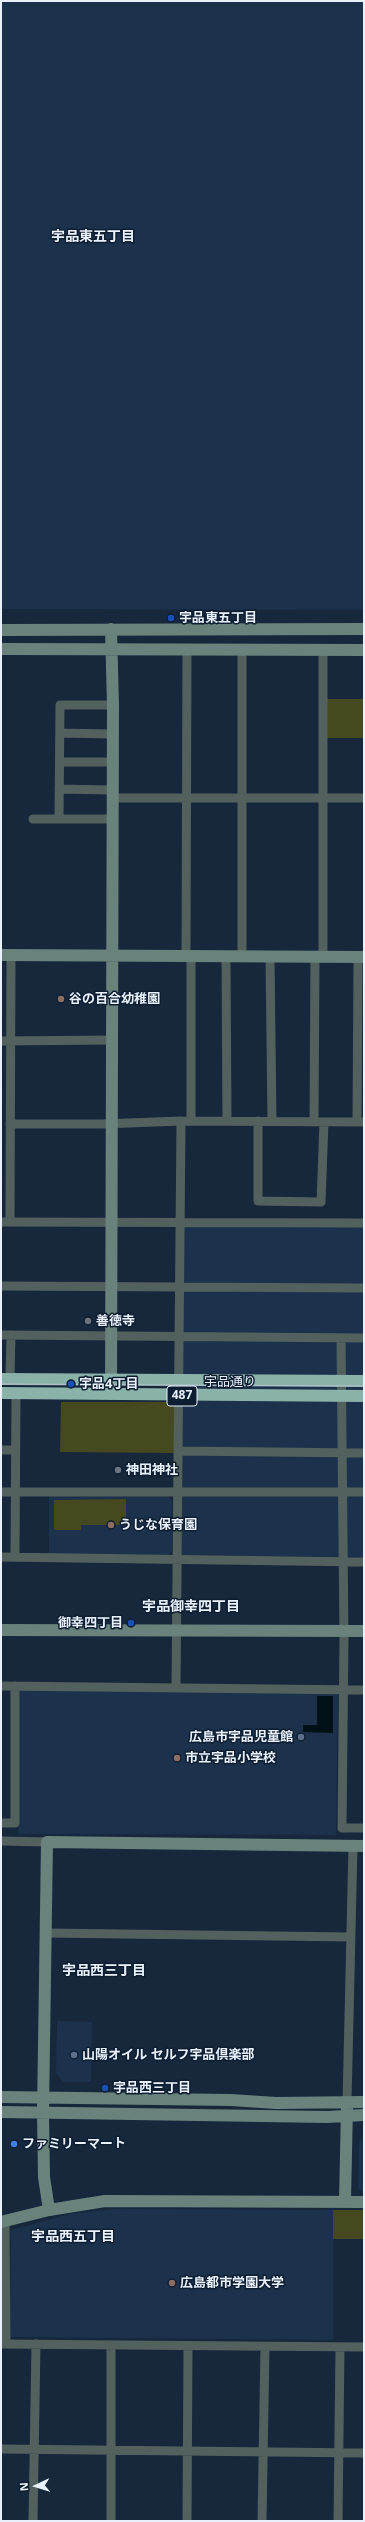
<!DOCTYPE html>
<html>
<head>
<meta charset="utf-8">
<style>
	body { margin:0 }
	#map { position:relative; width:365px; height:2522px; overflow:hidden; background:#17273c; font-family:"Noto Sans",sans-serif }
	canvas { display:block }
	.frame { position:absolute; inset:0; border:2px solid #e8f1fc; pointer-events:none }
	.north { position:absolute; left:16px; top:2466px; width:40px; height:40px; -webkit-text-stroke:3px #0e1e32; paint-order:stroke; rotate:266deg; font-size:11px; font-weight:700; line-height:16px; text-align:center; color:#e8f1fc }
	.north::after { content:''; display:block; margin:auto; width:14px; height:18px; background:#e8f1fc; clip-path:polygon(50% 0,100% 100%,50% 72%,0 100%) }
</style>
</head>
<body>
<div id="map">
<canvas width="365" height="2522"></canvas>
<div class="frame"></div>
<div class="north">N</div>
</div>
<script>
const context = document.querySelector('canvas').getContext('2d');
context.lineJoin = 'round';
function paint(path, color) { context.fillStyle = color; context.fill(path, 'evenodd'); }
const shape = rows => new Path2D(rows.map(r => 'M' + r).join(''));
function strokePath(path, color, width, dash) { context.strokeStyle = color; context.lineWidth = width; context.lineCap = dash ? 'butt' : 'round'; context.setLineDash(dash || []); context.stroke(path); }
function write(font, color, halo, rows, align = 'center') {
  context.font = font + ' "Noto Sans","Noto Sans JP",sans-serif'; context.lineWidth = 3; context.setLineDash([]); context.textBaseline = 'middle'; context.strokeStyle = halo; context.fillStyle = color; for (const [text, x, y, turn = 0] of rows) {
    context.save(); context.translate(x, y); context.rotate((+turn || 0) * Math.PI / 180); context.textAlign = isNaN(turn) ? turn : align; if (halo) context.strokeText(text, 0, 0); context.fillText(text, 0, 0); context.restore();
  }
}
paint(shape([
	[1,1,364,1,364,610,1,609],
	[364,1223,364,1557,182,1555,184,1225],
	[49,1496,168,1496,172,1500,172,1551,169,1555,49,1554],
	[18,1690,338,1691,336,1835,19,1834,17,1824],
	[57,2021,92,2022,91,2082,63,2082,56,2074],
	[364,2137,364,2193,358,2188,359,2142],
	[115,2209,333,2210,333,2340,10,2337,11,2230,70,2214]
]), '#1c314b');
paint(shape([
	[327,699,364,699,364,738,327,738],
	[61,1402,170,1402,174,1406,174,1453,60,1452],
	[126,1499,126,1525,81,1525,81,1530,54,1530,54,1500],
	[333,2210,364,2210,364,2239,333,2239]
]), '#46481f');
paint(shape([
	[317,1696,333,1696,333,1733,303,1732,303,1725,317,1725]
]), '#001115');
strokePath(shape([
	[323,650,323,957],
	[60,733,113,734],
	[60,762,113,762],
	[59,789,112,790],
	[112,798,364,798],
	[59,818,60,705,113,705],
	[33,819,112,819],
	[186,956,187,649],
	[226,956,227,1121],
	[242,957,242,650],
	[270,957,272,1121],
	[1,1041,112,1040],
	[191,1121,191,956],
	[258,1121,258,1201,321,1202,324,1122],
	[314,1122,315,957],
	[357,1122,358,957],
	[10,1124,102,1124,181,1121,364,1122],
	[1,1222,364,1223],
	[10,1222,11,955],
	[1,1286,364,1288],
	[1,1335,364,1338],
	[341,1338,344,1638,342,1828,364,1828],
	[10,1379,11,1335],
	[1,1450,15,1450],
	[178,1451,364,1453],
	[1,1492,364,1492],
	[1,1557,364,1562],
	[15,1557,16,1393],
	[1,1686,364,1690],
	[176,1687,181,1121],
	[1,1823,15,1823,15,1686],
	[1,1841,47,1842],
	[47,1933,350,1937],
	[347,2102,353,1846],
	[5,2222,6,2344],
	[1,2344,364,2347],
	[1,2449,364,2453],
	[33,2521,36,2344],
	[111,2521,111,2346],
	[187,2521,188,2347],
	[262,2521,265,2347],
	[338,2521,340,2347]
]), '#52615d', 9);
strokePath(shape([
	[1,630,364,629],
	[1,649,364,650],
	[1,955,364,957],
	[111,1394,113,705,111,629],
	[1,1630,364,1631],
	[1,2097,231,2100,276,2103,364,2102],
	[1,2112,327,2117,364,2115],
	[345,2201,347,2107],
	[49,2210,44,2177,43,2112,47,1842,364,1846],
	[1,2222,49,2210,105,2201,364,2202]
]), '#69827b', 12);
strokePath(shape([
	[1,1379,364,1381],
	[1,1393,364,1396]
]), '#8bb2a8', 12);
strokePath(shape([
	[1,1384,364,1386]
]), '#b6c1ce', 1);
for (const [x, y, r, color] of [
	[171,618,4,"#1a4fb4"],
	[61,999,4,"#8d6e63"],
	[88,1321,4,"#6b7280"],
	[71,1384,4,"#1a4fb4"],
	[118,1470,4,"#6b7280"],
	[111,1525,4,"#8d6e63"],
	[131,1623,4,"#1a4fb4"],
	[301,1737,4,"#5c6f8a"],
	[177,1758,4,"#8d6e63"],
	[74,2055,4,"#5c6f8a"],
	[105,2088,4,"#1a4fb4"],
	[14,2144,4,"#3f7fe0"],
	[172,2283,4,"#8d6e63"]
]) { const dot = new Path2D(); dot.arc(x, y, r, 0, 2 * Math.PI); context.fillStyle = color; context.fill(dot); strokePath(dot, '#0e1e32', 1.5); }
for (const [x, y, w] of [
	[182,1396,30]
]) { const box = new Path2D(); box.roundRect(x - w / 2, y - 10, w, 20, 3); context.fillStyle = '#0e1e32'; context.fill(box); strokePath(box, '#e8f1fc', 1); }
write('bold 12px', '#e8f1fc', null, [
	["487",182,1396]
]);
write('bold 13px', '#e8f1fc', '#0e1e32', [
	["宇品東五丁目",179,618],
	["谷の百合幼稚園",69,999],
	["善徳寺",96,1321],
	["宇品4丁目",79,1384],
	["神田神社",126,1470],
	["うじな保育園",119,1525],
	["御幸四丁目",123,1623,"right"],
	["広島市宇品児童館",293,1737,"right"],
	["市立宇品小学校",185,1758],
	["山陽オイル セルフ宇品倶楽部",82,2055],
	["宇品西三丁目",113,2088],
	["ファミリーマート",22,2144],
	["広島都市学園大学",180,2283]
], 'left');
write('13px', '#e8f1fc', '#0e1e32', [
	["宇品通り",230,1382]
]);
write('bold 14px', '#e8f1fc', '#0e1e32', [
	["宇品東五丁目",93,237],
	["宇品御幸四丁目",191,1607],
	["宇品西三丁目",104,1971],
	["宇品西五丁目",73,2237]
]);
</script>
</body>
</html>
